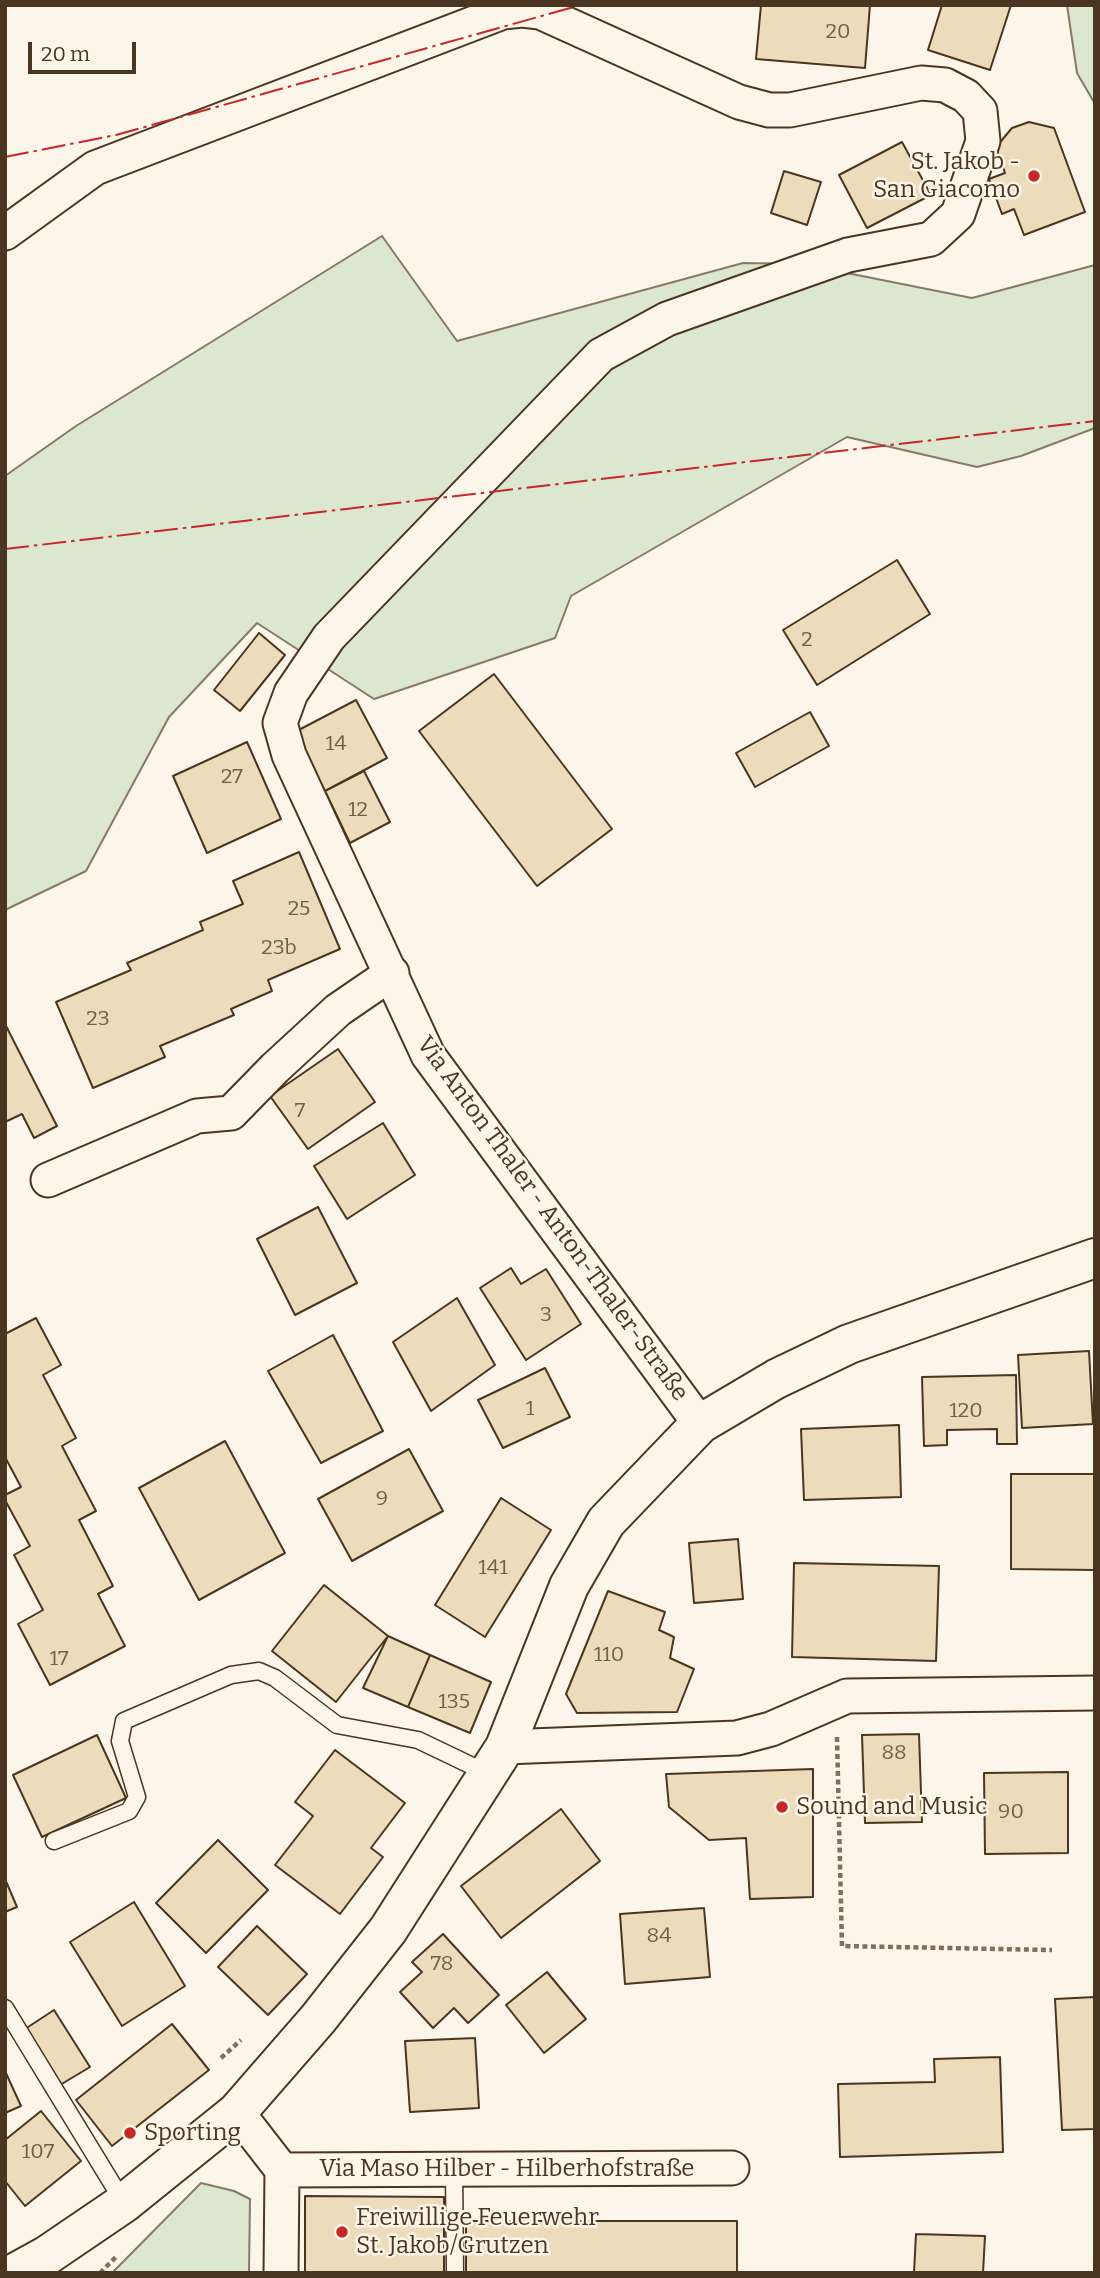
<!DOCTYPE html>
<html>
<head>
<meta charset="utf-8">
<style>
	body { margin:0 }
	#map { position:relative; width:1100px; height:2278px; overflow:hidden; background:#fbf6e9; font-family:Bitter,serif }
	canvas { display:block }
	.frame { position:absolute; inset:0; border:7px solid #4a3520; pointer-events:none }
	.scale { position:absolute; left:28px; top:42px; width:108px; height:32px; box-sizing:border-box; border:4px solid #4a3520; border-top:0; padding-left:9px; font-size:21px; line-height:24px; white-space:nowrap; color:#4a3520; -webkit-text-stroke:5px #fbf6e9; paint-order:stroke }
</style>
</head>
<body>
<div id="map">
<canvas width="1100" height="2278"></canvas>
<div class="frame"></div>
<div class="scale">20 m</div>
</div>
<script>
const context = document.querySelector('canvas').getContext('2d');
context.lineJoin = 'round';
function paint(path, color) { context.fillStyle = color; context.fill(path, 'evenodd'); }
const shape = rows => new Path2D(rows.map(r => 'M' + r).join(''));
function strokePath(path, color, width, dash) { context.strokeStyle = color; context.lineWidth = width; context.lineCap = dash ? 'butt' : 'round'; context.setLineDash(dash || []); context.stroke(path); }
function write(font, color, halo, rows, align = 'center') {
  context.font = font + ' Bitter,serif'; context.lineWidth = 5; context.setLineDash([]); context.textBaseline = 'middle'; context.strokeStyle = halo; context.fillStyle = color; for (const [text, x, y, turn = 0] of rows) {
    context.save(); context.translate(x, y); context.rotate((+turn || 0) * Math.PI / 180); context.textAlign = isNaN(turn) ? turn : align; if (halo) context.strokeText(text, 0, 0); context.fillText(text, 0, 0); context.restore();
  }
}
const green = shape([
	[1067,5,1095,5,1095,104,1077,73,1067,5],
	[382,236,457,341,743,263,802,264,972,298,1095,265,1095,428,1021,456,977,467,847,437,571,596,555,638,374,699,257,623,169,717,86,871,5,910,5,476,76,426,382,236],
	[201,2183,234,2191,250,2199,249,2273,112,2273,201,2183]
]);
paint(green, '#dce7d0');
strokePath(green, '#887966', 2);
const building = shape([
	[761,5,870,5,865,68,756,59,761,5],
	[942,5,1011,5,990,70,928,50,942,5],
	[1029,122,1054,128,1085,212,1024,235,1014,209,1002,214,989,179,1005,173,996,147,1012,128,1029,122],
	[902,142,931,195,867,228,839,175,902,142],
	[784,171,821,182,807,225,771,213,784,171],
	[897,560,930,614,817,685,783,630,897,560],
	[259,633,285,655,240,711,214,690,259,633],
	[494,674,612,829,537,886,419,731,494,674],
	[356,700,387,758,325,791,293,733,356,700],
	[810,712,829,746,755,787,736,753,810,712],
	[247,742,281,819,207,853,173,776,247,742],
	[364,771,390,822,350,843,325,791,364,771],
	[299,852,340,949,268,980,272,991,231,1009,234,1015,160,1046,165,1057,93,1088,56,1002,131,970,127,963,203,930,200,922,243,904,233,881,299,852],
	[5,1024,57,1126,34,1138,22,1114,5,1122,5,1024],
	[338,1049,375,1102,308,1149,270,1096,338,1049],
	[383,1123,415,1175,347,1219,314,1166,383,1123],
	[318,1207,357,1283,295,1315,257,1239,318,1207],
	[511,1268,521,1284,546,1269,581,1324,526,1360,480,1288,511,1268],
	[457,1298,495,1365,431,1411,393,1342,457,1298],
	[36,1318,61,1365,43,1375,76,1438,62,1446,96,1511,79,1520,113,1586,98,1594,125,1646,50,1685,18,1624,43,1610,14,1555,30,1546,5,1500,5,1495,21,1487,5,1457,5,1334,36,1318],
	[333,1335,383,1431,321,1463,268,1371,333,1335],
	[1089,1351,1093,1424,1022,1428,1018,1355,1089,1351],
	[545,1368,570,1417,503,1448,478,1400,545,1368],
	[1016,1375,1017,1444,997,1444,997,1429,947,1430,947,1445,924,1446,922,1377,1016,1375],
	[899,1425,901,1497,804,1500,801,1429,899,1425],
	[225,1441,285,1553,199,1600,139,1488,225,1441],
	[409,1449,443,1511,352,1561,318,1499,409,1449],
	[1011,1474,1095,1474,1095,1570,1011,1569,1011,1474],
	[501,1498,551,1530,485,1637,435,1605,501,1498],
	[738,1539,743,1599,694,1603,689,1543,738,1539],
	[794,1563,939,1566,936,1661,792,1657,794,1563],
	[324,1585,388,1636,336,1702,272,1651,324,1585],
	[608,1591,665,1612,659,1630,674,1637,670,1658,694,1669,677,1712,577,1713,566,1694,608,1591],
	[388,1636,430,1655,408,1707,363,1688,388,1636],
	[430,1655,491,1682,470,1733,408,1707,430,1655],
	[919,1734,922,1822,865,1823,862,1735,919,1734],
	[97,1735,126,1798,42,1837,13,1775,97,1735],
	[335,1750,405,1803,371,1848,383,1857,340,1914,275,1865,313,1816,295,1802,335,1750],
	[813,1769,813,1897,750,1899,746,1838,709,1840,669,1807,666,1774,813,1769],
	[1068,1772,1068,1853,985,1854,984,1773,1068,1772],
	[561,1809,600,1861,501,1938,461,1886,561,1809],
	[218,1840,268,1890,206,1953,156,1903,218,1840],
	[5,1879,17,1907,5,1912,5,1879],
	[134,1902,185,1986,122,2026,70,1942,134,1902],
	[704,1908,710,1977,625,1984,620,1914,704,1908],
	[257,1926,307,1974,268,2015,218,1967,257,1926],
	[443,1934,499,1995,468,2023,454,2008,433,2028,400,1992,422,1972,412,1962,443,1934],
	[547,1972,586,2019,544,2053,506,2005,547,1972],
	[1095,1997,1095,2129,1062,2130,1055,1999,1095,1997],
	[54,2010,90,2067,60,2085,25,2029,54,2010],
	[172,2024,209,2070,112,2146,76,2100,172,2024],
	[475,2038,479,2108,410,2112,405,2041,475,2038],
	[1000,2057,1003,2152,840,2157,838,2084,935,2082,934,2059,1000,2057],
	[5,2071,21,2106,5,2113,5,2071],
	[41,2111,81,2161,25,2206,5,2181,5,2140,41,2111],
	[305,2196,444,2197,444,2273,305,2273,305,2196],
	[466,2221,737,2221,737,2273,466,2273,466,2221],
	[916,2234,985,2236,983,2273,914,2273,916,2234]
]);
paint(building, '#ecdcbc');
strokePath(building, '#4a3520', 2);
const lane = shape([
	[54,1841,129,1811,137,1797,120,1741,124,1721,231,1675,259,1671,275,1678,337,1725,418,1740,489,1774],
	[5,2008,124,2203],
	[454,2169,455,2273]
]);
const street = shape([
	[5,233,95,168,503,12,522,10,540,12,739,102,769,110,790,110,921,83,945,85,966,96,980,111,983,141,958,214,931,239,848,255,667,319,601,355,329,637,291,693,280,723,289,755,428,1055,700,1424],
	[48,1180,197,1116,231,1113,275,1068,338,1010,392,973],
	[505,1747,737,1738,771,1729,847,1696,1095,1693],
	[237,2112,282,2170,281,2273],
	[282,2170,732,2168]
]);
const secondary = shape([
	[15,2273,46,2256,124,2203,237,2112,318,2019,388,1930,505,1747,569,1586,606,1522,700,1424,776,1379,849,1344,1095,1258]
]);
strokePath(lane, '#4a3520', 19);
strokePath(street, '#4a3520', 37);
strokePath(secondary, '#4a3520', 42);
strokePath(shape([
	[837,1737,842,1946,1052,1950],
	[221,2058,241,2040],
	[100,2273,117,2256]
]), '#7f6f5c', 4.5, [5, 3.5]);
strokePath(lane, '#fbf6e9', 16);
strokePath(street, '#fbf6e9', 33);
strokePath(secondary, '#fbf6e9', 38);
strokePath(shape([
	[5,157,116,135,581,5],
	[5,549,1095,421]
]), '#c62828', 2, [24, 5, 3.5, 5]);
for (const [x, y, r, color] of [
	[1034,176,7,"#c62828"],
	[782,1807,7,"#c62828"],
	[130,2133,7,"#c62828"],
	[342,2232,7,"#c62828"]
]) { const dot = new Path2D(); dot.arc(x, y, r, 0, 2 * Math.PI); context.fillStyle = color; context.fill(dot); strokePath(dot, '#fbf6e9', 2.5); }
write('21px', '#725f47', null, [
	["20",838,32],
	["2",807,640],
	["14",336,744],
	["27",232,777],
	["12",358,810],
	["25",299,909],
	["23b",279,948],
	["23",98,1019],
	["7",300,1111],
	["3",546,1315],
	["1",530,1409],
	["120",966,1411],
	["9",382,1499],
	["141",493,1568],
	["110",609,1655],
	["17",59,1659],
	["135",454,1702],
	["88",894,1753],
	["90",1011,1812],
	["84",659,1936],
	["78",442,1964],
	["107",38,2152]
]);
write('24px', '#4a3520', '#fbf6e9', [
	["St. Jakob -",1020,162,"right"],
	["San Giacomo",1020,190,"right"],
	["Sound and Music",796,1807],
	["Sporting",144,2133],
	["Freiwillige Feuerwehr",356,2218],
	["St. Jakob/Grutzen",356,2246]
], 'left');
write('24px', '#4a3520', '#fbf6e9', [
	["Via Anton Thaler - Anton-Thaler-Straße",552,1219,54],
	["Via Maso Hilber - Hilberhofstraße",507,2169]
]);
</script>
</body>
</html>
